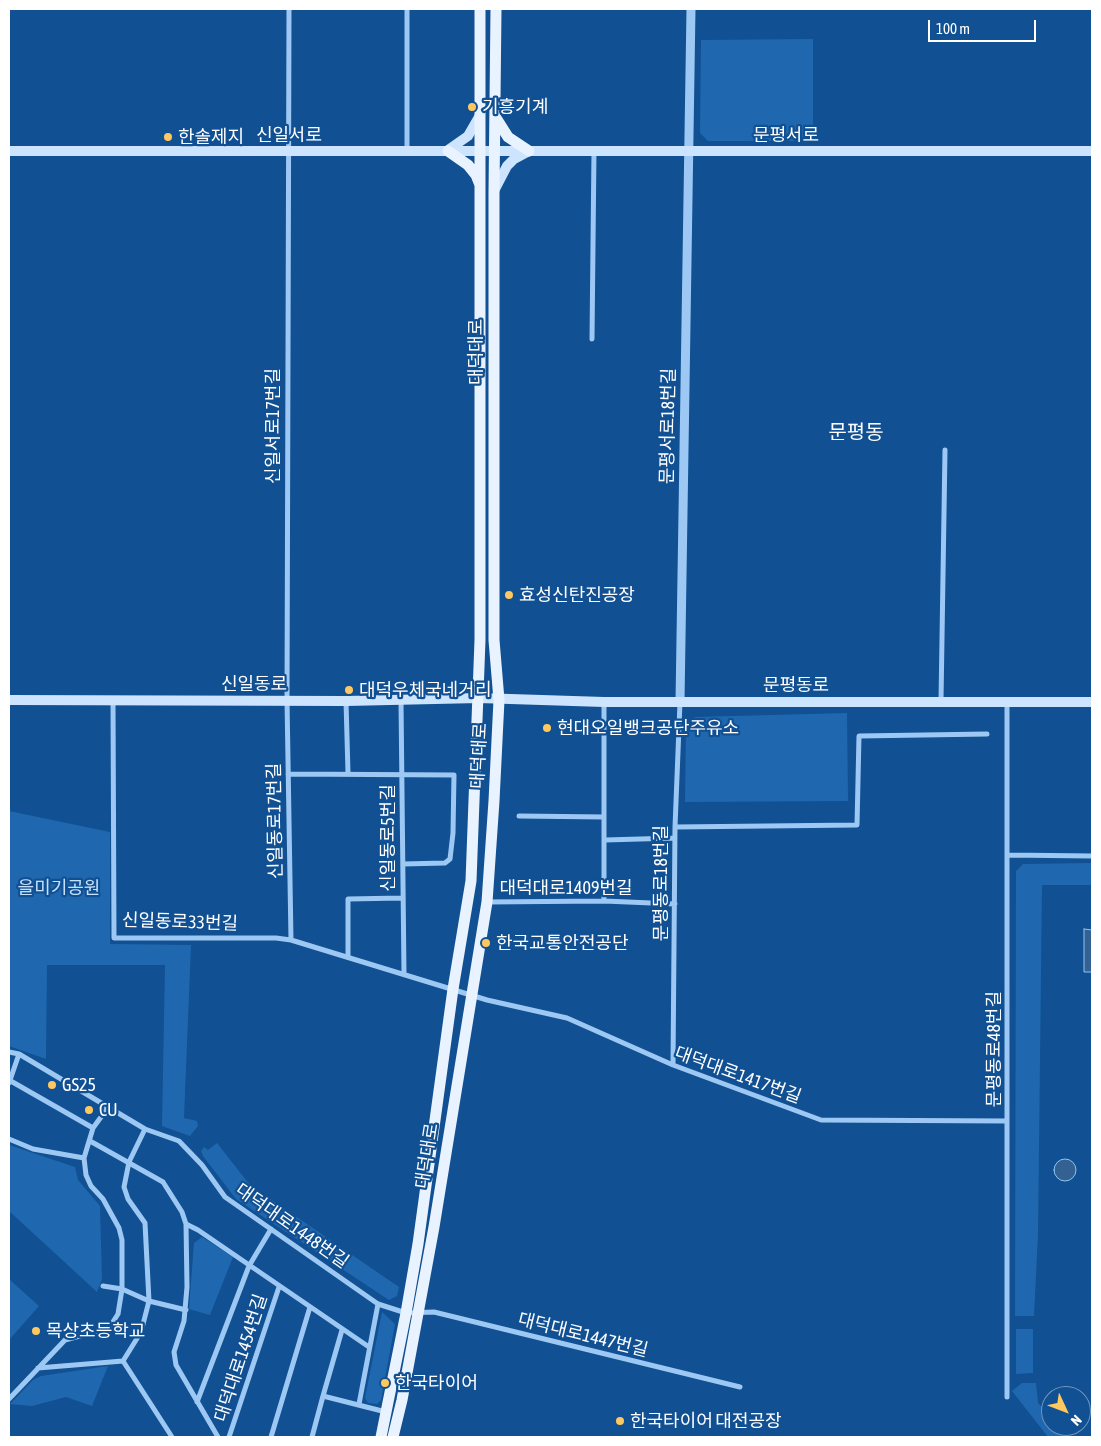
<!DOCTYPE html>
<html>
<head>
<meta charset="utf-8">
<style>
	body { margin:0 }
	#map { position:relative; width:1101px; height:1446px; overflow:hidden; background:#115092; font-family:"Asap Condensed",sans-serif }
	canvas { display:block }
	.frame { position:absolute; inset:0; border:10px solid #fff; pointer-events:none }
	.north { position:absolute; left:1041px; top:1386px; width:50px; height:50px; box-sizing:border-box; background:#115092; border:1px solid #7096be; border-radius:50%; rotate:133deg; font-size:14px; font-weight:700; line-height:20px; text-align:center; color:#fff }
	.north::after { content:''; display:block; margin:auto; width:18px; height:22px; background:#ffc85f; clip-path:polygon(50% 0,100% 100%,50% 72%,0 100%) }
	.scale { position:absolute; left:928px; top:20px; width:108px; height:22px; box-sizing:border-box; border:2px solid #fff; border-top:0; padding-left:6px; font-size:15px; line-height:18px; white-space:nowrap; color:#fff; -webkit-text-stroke:4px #115092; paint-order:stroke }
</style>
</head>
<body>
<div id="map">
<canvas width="1101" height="1446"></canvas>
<div class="frame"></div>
<div class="north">N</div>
<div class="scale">100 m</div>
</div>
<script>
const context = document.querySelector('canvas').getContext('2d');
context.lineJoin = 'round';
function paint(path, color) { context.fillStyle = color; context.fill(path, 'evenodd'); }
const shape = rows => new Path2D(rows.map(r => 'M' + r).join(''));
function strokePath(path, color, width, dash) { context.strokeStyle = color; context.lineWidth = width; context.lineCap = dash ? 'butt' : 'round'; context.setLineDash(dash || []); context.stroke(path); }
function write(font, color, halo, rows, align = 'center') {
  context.font = font + ' "Asap Condensed","Noto Sans KR",sans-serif'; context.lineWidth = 4.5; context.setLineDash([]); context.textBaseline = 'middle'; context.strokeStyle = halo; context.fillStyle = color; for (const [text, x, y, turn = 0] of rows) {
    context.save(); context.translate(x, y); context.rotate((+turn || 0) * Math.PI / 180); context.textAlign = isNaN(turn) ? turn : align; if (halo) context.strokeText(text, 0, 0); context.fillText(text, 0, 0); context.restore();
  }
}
paint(shape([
	[813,39,813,141,708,141,700,133,701,40],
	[847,713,848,801,685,802,686,728,695,717],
	[9,811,110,832,110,944,191,945,184,1118,197,1121,198,1126,190,1136,162,1126,165,965,47,965,46,1059,9,1046],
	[1092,863,1092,885,1042,885,1038,1234,1034,1316,1015,1316,1016,871,1023,864],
	[217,1143,250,1185,399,1287,397,1296,389,1300,236,1199,203,1156,201,1151,204,1147,208,1150],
	[9,1145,75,1167,78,1180,100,1206,102,1279,97,1292,9,1211],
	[202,1237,233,1257,210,1315,189,1309,194,1243],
	[9,1279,39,1306,9,1340],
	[382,1312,395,1324,381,1400,377,1404,368,1403,365,1398],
	[1016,1329,1033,1329,1033,1373,1016,1374],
	[108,1366,92,1406,66,1397,32,1406,10,1404,33,1380,41,1376],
	[1022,1383,1036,1383,1038,1403,1051,1416,1051,1426,1061,1426,1072,1437,1048,1437,1012,1391]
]), '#1f68af');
const water = shape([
	[1084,929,1092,930,1092,972,1084,972,1084,929],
	'1054 1170a11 11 0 1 1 22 0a11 11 0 1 1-22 0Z'
]);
paint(water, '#336292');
strokePath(water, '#8ec4f6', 1);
strokePath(shape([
	[289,9,287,700,291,940],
	[407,9,407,150],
	[592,339,594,151],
	[113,700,114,938,276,938,291,940,487,1000,567,1018,673,1065,821,1120,1007,1121],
	[346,701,348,773],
	[401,701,404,974],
	[941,701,945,450],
	[1007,702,1007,1397],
	[288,774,454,775,453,833,450,859,445,863,403,864],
	[519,816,604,817],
	[675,827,857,825,859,736,987,734],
	[605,840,675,838],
	[1008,855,1092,856],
	[604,901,604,702],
	[487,902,604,901,675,904],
	[348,957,348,899,402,898],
	[9,1052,19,1054,145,1129,179,1141,202,1165,225,1197,378,1304,406,1313,434,1312,740,1387],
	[673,1065,675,827,680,702],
	[9,1080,93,1128],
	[9,1083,19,1054],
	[9,1139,33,1149,84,1158],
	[90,1141,163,1182,182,1212,186,1224,198,1230,369,1347],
	[186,1224,187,1287,184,1321,174,1352,176,1365,218,1437],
	[103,1286,122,1289,149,1301,186,1310],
	[123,1361,141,1332,149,1301,145,1223,128,1199,124,1187,129,1162,145,1129],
	[123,1361,172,1437],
	[38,1368,123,1361],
	[323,1396,342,1330],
	[9,1399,65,1340,109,1328,118,1314,122,1289,122,1240,119,1228,103,1199,91,1186,86,1175,84,1158,93,1128,109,1106],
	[197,1402,249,1266,271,1229],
	[359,1404,378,1304],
	[229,1437,279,1287],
	[271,1437,310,1307],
	[312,1437,323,1396,386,1412]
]), '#9dc8f3', 5);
strokePath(shape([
	[680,701,691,9]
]), '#9dc8f3', 9);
strokePath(shape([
	[448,150,468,136,479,117],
	[9,151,1092,151],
	[494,191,507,166,514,159,527,152],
	[9,700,346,701,479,698,604,702,1092,702]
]), '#cce4fd', 10);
strokePath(shape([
	[496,118,508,137,529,151],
	[448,151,468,165,476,175,480,185],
	[381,1437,406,1313,418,1244,453,989,471,881,480,640,480,9],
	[393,1437,402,1400,434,1227,487,902,494,801,499,700,494,640,494,192,496,9]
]), '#e9f2ff', 11);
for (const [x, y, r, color] of [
	[472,107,5,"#ffc85f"],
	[168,137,5,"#ffc85f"],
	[509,595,5,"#ffc85f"],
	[349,690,5,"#ffc85f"],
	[547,728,5,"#ffc85f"],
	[486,943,5,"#ffc85f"],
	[52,1085,5,"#ffc85f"],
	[89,1110,5,"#ffc85f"],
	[36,1331,5,"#ffc85f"],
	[385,1383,5,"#ffc85f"],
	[620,1421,5,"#ffc85f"]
]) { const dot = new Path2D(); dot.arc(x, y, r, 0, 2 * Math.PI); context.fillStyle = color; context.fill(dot); strokePath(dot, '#115092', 2); }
write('18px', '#fff', '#115092', [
	["기흥기계",482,107],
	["한솔제지",178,137],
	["효성신탄진공장",519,595],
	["대덕우체국네거리",359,690],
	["현대오일뱅크공단주유소",557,728],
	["한국교통안전공단",496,943],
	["GS25",62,1085],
	["CU",99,1110],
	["목상초등학교",46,1331],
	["한국타이어",395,1383],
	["한국타이어 대전공장",630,1421]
], 'left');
write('18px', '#fff', '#115092', [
	["신일서로",289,135],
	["문평서로",786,135],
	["대덕대로",476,352,-90],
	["신일서로17번길",273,426,-90],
	["문평서로18번길",668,426,-89],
	["신일동로",254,684],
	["문평동로",796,685],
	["대덕대로",479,756,-87],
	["신일동로17번길",275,821,-91],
	["신일동로5번길",388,838,-90],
	["문평동로18번길",661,883,-90],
	["대덕대로1409번길",566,888],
	["신일동로33번길",180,922,2],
	["문평동로48번길",994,1049,-90],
	["대덕대로1417번길",738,1075,20],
	["대덕대로",427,1156,-81],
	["대덕대로1448번길",292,1226,35],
	["대덕대로1447번길",583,1335,14],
	["대덕대로1454번길",241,1358,-72]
]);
write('18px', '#c4e1fd', '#115092', [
	["을미기공원",59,888]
]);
write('20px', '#fff', '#115092', [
	["문평동",856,433]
]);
</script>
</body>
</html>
